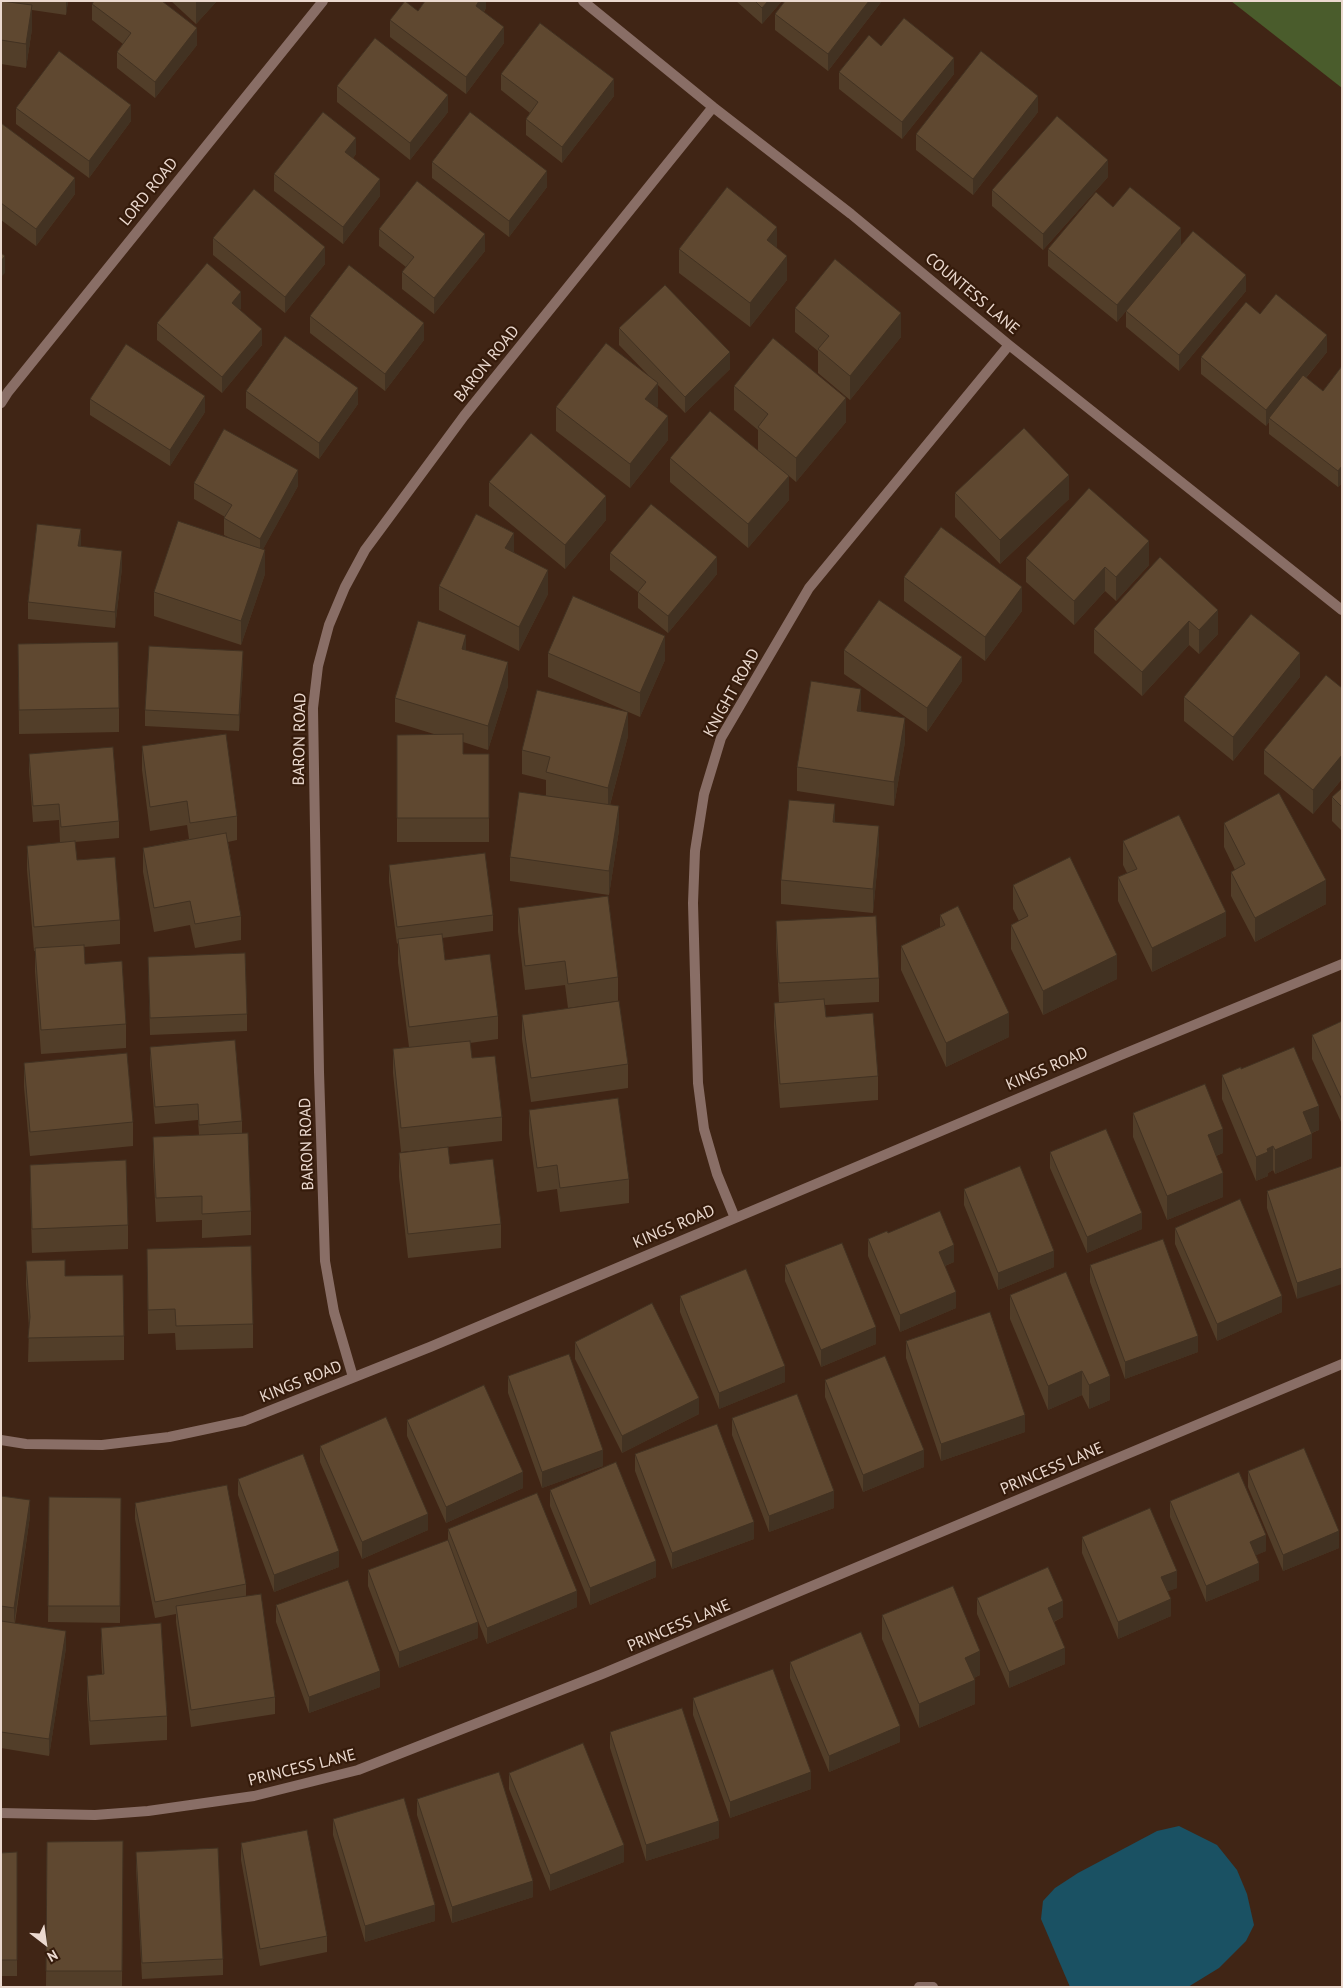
<!DOCTYPE html>
<html>
<head>
<meta charset="utf-8">
<style>
	body { margin:0 }
	#map { position:relative; width:1343px; height:1988px; overflow:hidden; background:#402515; font-family:"PT Sans",sans-serif }
	canvas { display:block }
	.frame { position:absolute; inset:0; border:2px solid #ebd9cf; pointer-events:none }
	.north { position:absolute; left:20px; top:1918px; width:50px; height:50px; -webkit-text-stroke:4px #351b0b; paint-order:stroke; rotate:150deg; font-size:14px; font-weight:700; line-height:20px; text-align:center; color:#ebd9cf }
	.north::after { content:''; display:block; margin:auto; width:18px; height:22px; background:#ebd9cf; clip-path:polygon(50% 0,100% 100%,50% 72%,0 100%) }
</style>
</head>
<body>
<div id="map">
<canvas width="1343" height="1988"></canvas>
<div class="frame"></div>
<div class="north">N</div>
</div>
<script>
const context = document.querySelector('canvas').getContext('2d');
context.lineJoin = 'round';
function paint(path, color) { context.fillStyle = color; context.fill(path, 'evenodd'); }
const shape = rows => new Path2D(rows.map(r => 'M' + r).join(''));
function strokePath(path, color, width, dash) { context.strokeStyle = color; context.lineWidth = width; context.lineCap = dash ? 'butt' : 'round'; context.setLineDash(dash || []); context.stroke(path); }
function write(font, color, halo, rows, align = 'center') {
  context.font = font + ' "PT Sans",sans-serif'; context.lineWidth = 4.5; context.setLineDash([]); context.textBaseline = 'middle'; context.strokeStyle = halo; context.fillStyle = color; for (const [text, x, y, turn = 0] of rows) {
    context.save(); context.translate(x, y); context.rotate((+turn || 0) * Math.PI / 180); context.textAlign = isNaN(turn) ? turn : align; if (halo) context.strokeText(text, 0, 0); context.fillText(text, 0, 0); context.restore();
  }
}
paint(shape([
	[1231,1,1342,1,1342,88]
]), '#4a5c2c');
paint(shape([
	[1179,1826,1217,1845,1237,1870,1247,1894,1254,1925,1246,1941,1219,1968,1188,1987,1070,1987,1041,1919,1043,1901,1055,1888,1078,1873,1157,1831]
]), '#1a5163');
strokePath(shape([
	[583,1,713,107,851,214,1009,345,1342,610],
	[1,403,8,392,323,1],
	[735,1218,717,1174,704,1129,698,1083,693,903,695,851,704,794,721,738,809,588,1009,345],
	[353,1377,334,1312,325,1261,319,1072,313,708,318,666,329,625,345,587,365,550,464,416,713,107],
	[1,1440,26,1444,102,1445,169,1437,244,1421,430,1347,1121,1055,1342,964],
	[1,1813,95,1815,148,1811,254,1796,358,1770,602,1674,1342,1364],
	[919,1987,933,1987]
]), '#896e66', 10);
paint(shape([
	[1,1,68,1,66,15,32,10,32,29,26,68,1,64],
	[171,1,217,1,196,24],
	[486,1,486,8,484,12,504,43,466,94,390,37,390,20,418,11],
	[736,1,782,1,762,24],
	[785,1,882,1,828,71,775,30,775,14],
	[92,4,197,45,155,98,117,68,117,52,123,44,92,20],
	[839,72,954,74,902,139,839,89],
	[501,74,614,96,562,163,526,135,526,119,530,113,501,90],
	[337,86,448,112,410,160,337,102],
	[16,108,131,121,89,178,16,124],
	[1038,112,973,195,916,150,916,134],
	[1,123,75,194,36,246,1,220],
	[356,154,353,158,380,196,343,244,274,191,274,174],
	[432,162,547,187,509,237,432,178],
	[1108,177,1043,250,992,206,992,190],
	[1113,207,1181,245,1136,299,1246,291,1179,371,1126,327,1126,311,1117,322,1048,266,1048,249],
	[379,229,485,251,434,314,402,289,402,272,406,267,379,246],
	[213,238,325,264,285,313,213,255],
	[777,248,787,280,750,327,679,273,679,249],
	[241,308,240,310,262,345,222,393,157,340,157,323],
	[795,308,901,337,850,400,818,373,818,351,795,332],
	[1260,314,1327,352,1306,378,1323,391,1342,366,1342,483,1338,487,1269,434,1269,422,1266,426,1201,374,1201,357],
	[310,316,424,340,385,391,310,333],
	[619,328,730,369,685,413,658,385,657,408,668,440,630,488,556,431,556,407,650,377,619,345],
	[734,386,846,422,796,482,789,476,789,500,748,548,670,482,670,458,758,450,758,430,734,410],
	[246,391,358,404,319,459,246,408],
	[90,399,205,412,170,466,90,415],
	[489,482,606,520,565,569,489,506],
	[194,483,298,486,263,549,265,574,241,645,154,616,154,592,232,539,224,535,224,518,225,517,194,499],
	[955,493,1069,499,1000,564,955,517],
	[81,546,122,568,115,628,28,619,28,602],
	[514,553,548,594,519,651,439,610,439,586],
	[610,553,717,574,668,633,638,608,638,592,610,570],
	[1160,557,1218,634,1199,654,1189,645,1142,696,1094,653,1094,629],
	[1026,558,1149,565,1116,601,1105,591,1074,625,1026,582],
	[904,577,1022,611,985,661,904,601],
	[18,644,119,708,119,732,19,734],
	[466,650,508,686,488,750,463,742,463,754,489,754,489,842,397,842,397,735,437,735,395,722,395,698],
	[844,650,962,681,927,732,844,674],
	[548,653,665,660,640,717,548,677],
	[243,667,239,731,145,726,145,710],
	[1300,677,1233,761,1184,721,1184,697],
	[1342,688,1342,779,1313,814,1264,774,1264,750],
	[861,712,905,742,894,806,797,791,797,767],
	[628,736,610,805,619,830,609,895,510,881,510,857,546,796,546,780,522,774,522,750],
	[142,746,237,816,237,840,228,842,241,916,241,940,195,948,190,925,154,932,143,872,143,848,189,839,187,825,150,831,142,770],
	[29,754,119,821,119,838,75,842,77,860,120,920,120,944,84,947,85,964,126,1024,126,1048,41,1054,35,972,35,951,34,951,27,870,27,846,60,843,59,820,33,822,29,771],
	[1342,788,1342,831,1332,821,1332,797],
	[835,822,879,850,873,913,781,904,781,880],
	[1224,823,1326,904,1255,942,1231,896,1231,872,1235,870,1224,847],
	[1123,841,1226,936,1152,972,1118,901,1118,877,1127,873,1123,865],
	[389,865,493,915,493,931,442,938,445,960,498,1016,498,1039,470,1043,472,1058,502,1117,502,1141,401,1152,393,1073,393,1049,409,1047,398,963,398,943,397,944,389,882],
	[1013,885,1117,979,1043,1015,1011,949,1011,925,1019,921,1013,909],
	[518,908,618,977,618,1001,568,1008,565,985,525,990,518,932],
	[940,915,1009,1037,946,1067,901,970,901,946,940,927],
	[776,921,879,978,879,1002,825,1005,826,1017,878,1076,878,1100,780,1108,774,1027,774,1003,779,1003,776,945],
	[148,957,247,1014,247,1031,150,1035],
	[522,1015,628,1064,628,1088,531,1102,522,1039],
	[1342,1021,1342,1124,1312,1059,1312,1035],
	[150,1047,242,1121,242,1133,251,1211,251,1235,202,1238,202,1220,156,1222,153,1161,153,1137,199,1135,198,1120,155,1124,150,1064],
	[24,1063,133,1122,133,1146,30,1156,24,1087],
	[1241,1069,1319,1130,1312,1133,1312,1158,1275,1174,1273,1170,1268,1173,1268,1176,1256,1181,1222,1099,1222,1075],
	[529,1110,629,1179,629,1203,560,1212,557,1189,537,1192,529,1134],
	[1133,1113,1223,1153,1216,1156,1223,1197,1167,1220,1133,1137],
	[1050,1152,1142,1229,1087,1253,1050,1168],
	[399,1153,450,1164,501,1224,501,1248,408,1258,399,1177],
	[30,1165,128,1225,128,1249,32,1253,30,1189],
	[1342,1166,1297,1299,1267,1208,1267,1191],
	[964,1189,1054,1267,998,1290,964,1205],
	[1175,1228,1282,1312,1217,1341,1175,1244],
	[888,1233,954,1262,945,1266,956,1308,900,1332,868,1256,868,1239],
	[147,1249,253,1324,253,1348,176,1350,175,1333,148,1334],
	[26,1261,124,1336,124,1360,28,1362,29,1328,26,1285],
	[785,1265,876,1344,821,1367,785,1281],
	[1090,1265,1198,1352,1125,1379,1090,1282],
	[1010,1295,1110,1400,1089,1409,1082,1395,1048,1410,1010,1319],
	[680,1296,785,1382,719,1409,680,1312],
	[906,1341,1025,1432,941,1461,906,1358],
	[575,1342,699,1414,622,1453,575,1359],
	[508,1376,603,1466,542,1488,508,1393],
	[825,1380,924,1467,863,1492,825,1397],
	[732,1418,834,1508,769,1532,732,1435],
	[407,1420,523,1488,446,1523,407,1436],
	[320,1446,428,1530,362,1559,320,1462],
	[635,1454,754,1539,672,1569,635,1471],
	[1248,1471,1339,1548,1283,1571,1248,1487],
	[238,1479,339,1567,274,1592,238,1495],
	[550,1490,656,1577,590,1605,550,1506],
	[1,1496,30,1516,15,1623,66,1648,49,1756,1,1748],
	[49,1497,121,1498,120,1623,48,1622],
	[1170,1501,1266,1551,1256,1555,1259,1580,1206,1602,1170,1517],
	[135,1503,246,1584,246,1596,275,1697,275,1714,191,1727,176,1622,176,1614,155,1618,135,1519],
	[448,1529,577,1607,487,1644,476,1616,478,1638,399,1668,368,1586,368,1570,448,1541],
	[1082,1537,1177,1588,1168,1591,1171,1616,1118,1639,1082,1553],
	[977,1598,1063,1617,1054,1622,1065,1664,1009,1688,977,1614],
	[276,1605,380,1687,309,1713,276,1622],
	[882,1615,980,1675,974,1678,975,1704,919,1728,882,1639],
	[101,1628,167,1716,167,1740,90,1745,87,1700,87,1676,102,1674,101,1652],
	[790,1662,900,1742,829,1772,790,1678],
	[693,1698,811,1789,730,1818,693,1715],
	[610,1732,719,1838,646,1861,610,1748],
	[509,1773,624,1862,550,1891,509,1789],
	[417,1799,533,1897,452,1923,417,1815],
	[333,1819,435,1921,365,1942,333,1835],
	[123,1841,122,1987,46,1987,47,1842],
	[241,1843,327,1936,327,1952,260,1966,241,1860],
	[17,1852,17,1976,1,1976,1,1853],
	[136,1852,223,1959,223,1975,142,1979,136,1868]
]), '#523e29');
paint(shape([
	[66,1,68,1,66,15],
	[196,1,217,1,196,24],
	[479,1,486,1,486,8,476,22,476,6],
	[768,1,782,1,762,24,762,8],
	[869,1,882,1,828,71,828,54],
	[32,5,32,29,26,68,26,44],
	[504,27,504,43,466,94,466,77],
	[197,28,197,45,155,98,155,82],
	[954,58,954,74,902,139,902,122],
	[614,79,614,96,562,163,562,147],
	[448,95,448,112,410,160,410,143],
	[1038,96,1038,112,973,195,973,179],
	[131,105,131,121,89,178,89,161],
	[356,138,356,154,345,168,345,152],
	[1108,160,1108,177,1043,250,1043,234],
	[547,171,547,187,509,237,509,221],
	[75,178,75,194,36,246,36,229],
	[380,179,380,196,343,244,343,227],
	[777,227,777,251,767,240],
	[1181,228,1181,245,1117,322,1117,305],
	[485,234,485,251,434,314,434,298],
	[325,247,325,264,285,313,285,297],
	[5,256,5,273,1,277,1,261],
	[787,256,787,280,750,327,750,303],
	[1246,275,1246,291,1179,371,1179,355],
	[241,292,241,308,232,320,232,303],
	[901,313,901,337,850,400,850,376],
	[424,323,424,340,385,391,385,374],
	[262,329,262,345,222,393,222,377],
	[1327,335,1327,352,1271,420,1269,418,1269,422,1266,426,1266,410],
	[730,352,730,369,685,413,685,397],
	[658,383,658,407,645,423,645,399],
	[358,388,358,404,319,459,319,443],
	[205,396,205,412,170,466,170,450],
	[846,398,846,422,796,482,796,458],
	[668,416,668,440,630,488,630,464],
	[1342,466,1342,483,1338,487,1338,471],
	[298,470,298,486,260,555,260,539],
	[1069,475,1069,499,1000,564,1000,540],
	[789,476,789,500,748,548,748,524],
	[606,496,606,520,565,569,565,545],
	[81,529,81,545,78,562,78,546],
	[514,533,514,557,505,548],
	[1149,541,1149,565,1116,601,1116,577],
	[265,550,265,574,241,645,241,621],
	[122,551,122,568,115,628,115,612],
	[717,557,717,574,668,633,668,616],
	[1105,567,1105,591,1074,625,1074,601],
	[548,570,548,594,519,651,519,627],
	[1022,587,1022,611,985,661,985,637],
	[1218,610,1218,634,1199,654,1199,630],
	[1189,621,1189,645,1142,696,1142,672],
	[466,635,466,659,462,649],
	[665,636,665,660,640,717,640,693],
	[243,651,243,667,239,731,239,715],
	[1300,653,1300,677,1233,761,1233,737],
	[962,657,962,681,927,732,927,708],
	[508,662,508,686,488,750,488,726],
	[861,689,861,713,857,711],
	[628,712,628,736,608,812,608,788],
	[905,718,905,742,894,806,894,782],
	[1342,755,1342,779,1313,814,1313,790],
	[835,804,835,828,833,822],
	[619,806,619,830,609,895,609,871],
	[879,826,879,850,873,913,873,889],
	[1326,880,1326,904,1255,942,1255,918],
	[1226,912,1226,936,1152,972,1152,948],
	[1117,955,1117,979,1043,1015,1043,991],
	[1009,1013,1009,1037,946,1067,946,1043],
	[1319,1106,1319,1130,1303,1136,1303,1112],
	[1223,1129,1223,1153,1208,1159,1208,1135],
	[1312,1134,1312,1158,1275,1174,1275,1150],
	[1273,1146,1273,1170,1268,1173,1268,1176,1256,1181,1256,1157,1267,1149],
	[1223,1173,1223,1197,1167,1220,1167,1196],
	[1142,1213,1142,1229,1087,1253,1087,1237],
	[954,1245,954,1262,939,1268,939,1252],
	[1054,1251,1054,1267,998,1290,998,1273],
	[1342,1268,1342,1284,1297,1299,1297,1283],
	[956,1292,956,1308,900,1332,900,1315],
	[1282,1296,1282,1312,1217,1341,1217,1324],
	[876,1327,876,1344,821,1367,821,1350],
	[1198,1336,1198,1352,1125,1379,1125,1362],
	[785,1366,785,1382,719,1409,719,1393],
	[1082,1371,1082,1395,1048,1410,1048,1386],
	[1110,1376,1110,1400,1089,1409,1089,1385],
	[699,1398,699,1414,622,1453,622,1436],
	[1025,1415,1025,1432,941,1461,941,1444],
	[603,1450,603,1466,542,1488,542,1472],
	[924,1450,924,1467,863,1492,863,1475],
	[523,1472,523,1488,446,1523,446,1507],
	[834,1491,834,1508,769,1532,769,1516],
	[30,1500,30,1516,14,1624,14,1608],
	[428,1514,428,1530,362,1559,362,1542],
	[754,1522,754,1539,672,1569,672,1553],
	[1339,1531,1339,1548,1283,1571,1283,1555],
	[1266,1535,1266,1551,1250,1558,1250,1542],
	[339,1551,339,1567,274,1592,274,1575],
	[656,1561,656,1577,590,1605,590,1588],
	[1259,1563,1259,1580,1206,1602,1206,1586],
	[1177,1571,1177,1588,1161,1594,1161,1577],
	[577,1591,577,1607,487,1644,487,1628],
	[1171,1599,1171,1616,1118,1639,1118,1622],
	[1063,1601,1063,1617,1048,1624,1048,1608],
	[478,1622,478,1638,399,1668,399,1652],
	[66,1631,66,1648,49,1756,49,1739],
	[1065,1648,1065,1664,1009,1688,1009,1672],
	[980,1651,980,1675,965,1682,965,1658],
	[380,1671,380,1687,309,1713,309,1697],
	[975,1680,975,1704,919,1728,919,1704],
	[900,1726,900,1742,829,1772,829,1756],
	[811,1772,811,1789,730,1818,730,1802],
	[719,1821,719,1838,646,1861,646,1845],
	[624,1845,624,1862,550,1891,550,1875],
	[533,1881,533,1897,452,1923,452,1907],
	[435,1905,435,1921,365,1942,365,1926]
]), '#423222');
const building = shape([
	[1,1,32,5,26,44,1,40,1,1],
	[94,1,162,1,197,28,155,82,117,52,131,33,92,4,94,1],
	[405,1,418,11,425,1,479,1,476,6,504,27,466,77,390,20,405,1],
	[755,1,768,1,762,8,755,1],
	[785,1,869,1,828,54,775,14,785,1],
	[904,18,954,58,902,122,839,72,869,35,881,46,904,18],
	[540,23,614,79,562,147,526,119,538,102,501,74,540,23],
	[375,38,448,95,410,143,337,86,375,38],
	[59,51,131,105,89,161,16,108,59,51],
	[981,51,1038,96,973,179,916,134,981,51],
	[323,112,356,138,345,152,380,179,343,227,274,174,323,112],
	[470,112,547,171,509,221,432,162,470,112],
	[1057,116,1108,160,1043,234,992,190,1057,116],
	[1,123,75,178,36,229,1,203,1,123],
	[417,181,485,234,434,298,402,272,414,257,379,229,417,181],
	[727,187,777,227,767,240,787,256,750,303,679,249,727,187],
	[1130,187,1181,228,1117,305,1048,249,1096,192,1113,207,1130,187],
	[254,189,325,247,285,297,213,238,254,189],
	[1193,231,1246,275,1179,355,1126,311,1193,231],
	[1,253,5,256,1,261,1,253],
	[835,259,901,313,850,376,818,349,829,336,795,308,835,259],
	[207,263,241,292,232,303,262,329,222,377,157,323,207,263],
	[349,265,424,323,385,374,310,316,349,265],
	[665,285,730,352,685,397,619,328,665,285],
	[1276,294,1327,335,1266,410,1201,357,1246,302,1260,314,1276,294],
	[285,336,358,388,319,443,246,391,285,336],
	[773,338,846,398,796,458,758,427,768,414,734,386,773,338],
	[606,343,658,383,645,399,668,416,630,464,556,407,606,343],
	[126,344,205,396,170,450,90,399,126,344],
	[1342,366,1342,466,1338,471,1269,418,1303,375,1323,391,1342,366],
	[710,411,789,476,748,524,670,458,710,411],
	[1024,428,1069,475,1000,540,955,493,1024,428],
	[224,429,298,470,260,539,224,518,232,505,194,483,224,429],
	[531,433,606,496,565,545,489,482,531,433],
	[1089,488,1149,541,1116,577,1105,567,1074,601,1026,558,1089,488],
	[651,504,717,557,668,616,638,592,646,582,610,553,651,504],
	[476,514,514,533,505,548,548,570,519,627,439,586,476,514],
	[178,521,265,550,241,621,154,592,178,521],
	[37,524,81,529,78,546,122,551,115,612,28,602,37,524],
	[941,527,1022,587,985,637,904,577,941,527],
	[1160,557,1218,610,1199,630,1189,621,1142,672,1094,629,1160,557],
	[573,596,665,636,640,693,548,653,573,596],
	[879,600,962,657,927,708,844,650,879,600],
	[1251,614,1300,653,1233,737,1184,697,1251,614],
	[418,621,466,635,462,649,508,662,488,726,395,698,418,621],
	[118,642,119,708,19,710,18,644,118,642],
	[149,646,243,651,239,715,145,710,149,646],
	[1326,675,1342,688,1342,755,1313,790,1264,750,1326,675],
	[811,681,861,689,857,711,905,718,894,782,797,767,811,681],
	[537,690,628,712,608,788,546,772,550,757,522,750,537,690],
	[226,734,237,816,190,823,187,801,150,807,142,746,226,734],
	[463,734,463,754,489,754,489,818,397,818,397,735,463,734],
	[113,747,119,821,61,827,59,804,33,806,29,754,113,747],
	[1342,788,1342,807,1332,797,1342,788],
	[519,792,619,806,609,871,510,857,519,792],
	[1279,793,1326,880,1255,918,1231,872,1245,864,1224,823,1279,793],
	[789,800,835,804,833,822,879,826,873,889,781,880,789,800],
	[1179,815,1226,912,1152,948,1118,877,1137,869,1123,841,1179,815],
	[226,833,241,916,195,924,190,901,154,908,143,848,226,833],
	[75,841,77,860,115,857,120,920,34,927,27,846,75,841],
	[485,853,493,915,397,927,389,865,485,853],
	[1070,857,1117,955,1043,991,1011,925,1028,916,1013,885,1070,857],
	[608,896,618,977,568,984,565,961,525,966,518,908,608,896],
	[958,906,1009,1013,946,1043,901,946,945,925,940,915,958,906],
	[876,916,879,978,779,983,776,921,876,916],
	[442,934,445,960,490,954,498,1016,409,1027,398,939,442,934],
	[84,945,85,964,122,961,126,1024,41,1030,35,948,84,945],
	[245,953,247,1014,150,1018,148,957,245,953],
	[824,999,826,1017,873,1013,878,1076,780,1084,774,1003,824,999],
	[619,1001,628,1064,531,1078,522,1015,619,1001],
	[1342,1021,1342,1100,1312,1035,1342,1021],
	[235,1040,242,1121,199,1125,198,1104,155,1107,150,1047,235,1040],
	[470,1041,472,1058,495,1056,502,1117,401,1128,393,1049,470,1041],
	[1294,1047,1319,1106,1303,1112,1312,1134,1275,1150,1273,1146,1267,1149,1268,1152,1256,1157,1222,1075,1241,1067,1241,1069,1294,1047],
	[127,1053,133,1122,30,1132,24,1063,127,1053],
	[1205,1084,1223,1129,1208,1135,1223,1173,1167,1196,1133,1113,1205,1084],
	[618,1098,629,1179,560,1188,557,1165,537,1168,529,1110,618,1098],
	[1106,1129,1142,1213,1087,1237,1050,1152,1106,1129],
	[248,1133,251,1211,202,1214,202,1196,156,1198,153,1137,248,1133],
	[448,1147,450,1164,493,1159,501,1224,408,1234,399,1153,448,1147],
	[126,1160,128,1225,32,1229,30,1165,126,1160],
	[1020,1166,1054,1251,998,1273,964,1189,1020,1166],
	[1342,1166,1342,1268,1297,1283,1267,1191,1342,1166],
	[1240,1199,1282,1296,1217,1324,1175,1228,1240,1199],
	[940,1211,954,1245,939,1252,956,1292,900,1315,868,1239,887,1231,888,1233,940,1211],
	[1163,1239,1198,1336,1125,1362,1090,1265,1163,1239],
	[842,1243,876,1327,821,1350,785,1265,842,1243],
	[251,1246,253,1324,176,1326,175,1309,148,1310,147,1249,251,1246],
	[65,1260,65,1276,123,1275,124,1336,28,1338,30,1317,26,1261,65,1260],
	[746,1269,785,1366,719,1393,680,1296,746,1269],
	[1066,1272,1110,1376,1089,1385,1082,1371,1048,1386,1010,1295,1066,1272],
	[652,1303,699,1398,622,1436,575,1342,652,1303],
	[990,1312,1025,1415,941,1444,906,1341,990,1312],
	[569,1354,603,1450,542,1472,508,1376,569,1354],
	[885,1356,924,1450,863,1475,825,1380,885,1356],
	[484,1385,523,1472,446,1507,407,1420,484,1385],
	[797,1394,834,1491,769,1516,732,1418,797,1394],
	[386,1417,428,1514,362,1542,320,1446,386,1417],
	[717,1424,754,1522,672,1553,635,1454,717,1424],
	[1304,1448,1339,1531,1283,1555,1248,1471,1304,1448],
	[303,1454,339,1551,274,1575,238,1479,303,1454],
	[616,1462,656,1561,590,1588,550,1490,616,1462],
	[1239,1472,1266,1535,1250,1542,1259,1563,1206,1586,1170,1501,1239,1472],
	[227,1485,246,1584,155,1602,135,1503,227,1485],
	[537,1493,577,1591,487,1628,448,1529,537,1493],
	[1,1496,30,1500,14,1608,1,1606,1,1496],
	[49,1497,121,1498,120,1606,48,1606,49,1497],
	[1150,1508,1177,1571,1161,1577,1171,1599,1118,1622,1082,1537,1150,1508],
	[448,1540,478,1622,399,1652,368,1570,448,1540],
	[1048,1567,1063,1601,1048,1608,1065,1648,1009,1672,977,1598,1048,1567],
	[348,1580,380,1671,309,1697,276,1605,348,1580],
	[953,1586,980,1651,965,1658,975,1680,919,1704,882,1615,953,1586],
	[261,1594,275,1697,191,1710,176,1606,261,1594],
	[1,1621,66,1631,49,1739,1,1732,1,1621],
	[161,1623,167,1716,90,1721,87,1676,104,1674,101,1628,161,1623],
	[861,1632,900,1726,829,1756,790,1662,861,1632],
	[773,1669,811,1772,730,1802,693,1698,773,1669],
	[682,1708,719,1821,646,1845,610,1732,682,1708],
	[583,1743,624,1845,550,1875,509,1773,583,1743],
	[499,1772,533,1881,452,1907,417,1799,499,1772],
	[404,1798,435,1905,365,1926,333,1819,404,1798],
	[307,1830,327,1936,260,1949,241,1843,307,1830],
	[123,1841,122,1971,46,1971,47,1842,123,1841],
	[218,1848,223,1959,142,1963,136,1852,218,1848],
	[17,1852,17,1960,1,1960,1,1853,17,1852]
]);
paint(building, '#5f4830');
strokePath(building, '#423222', 1);
write('16px', '#ebd9cf', '#351b0b', [
	["LORD ROAD",149,192,-51],
	["COUNTESS LANE",972,294,40],
	["BARON ROAD",487,364,-51],
	["KNIGHT ROAD",732,693,-61],
	["BARON ROAD",300,739,-89],
	["KINGS ROAD",1047,1069,-23],
	["BARON ROAD",307,1144,-92],
	["KINGS ROAD",674,1227,-23],
	["KINGS ROAD",301,1382,-22],
	["PRINCESS LANE",1052,1469,-23],
	["PRINCESS LANE",679,1626,-23],
	["PRINCESS LANE",302,1768,-14]
]);
</script>
</body>
</html>
